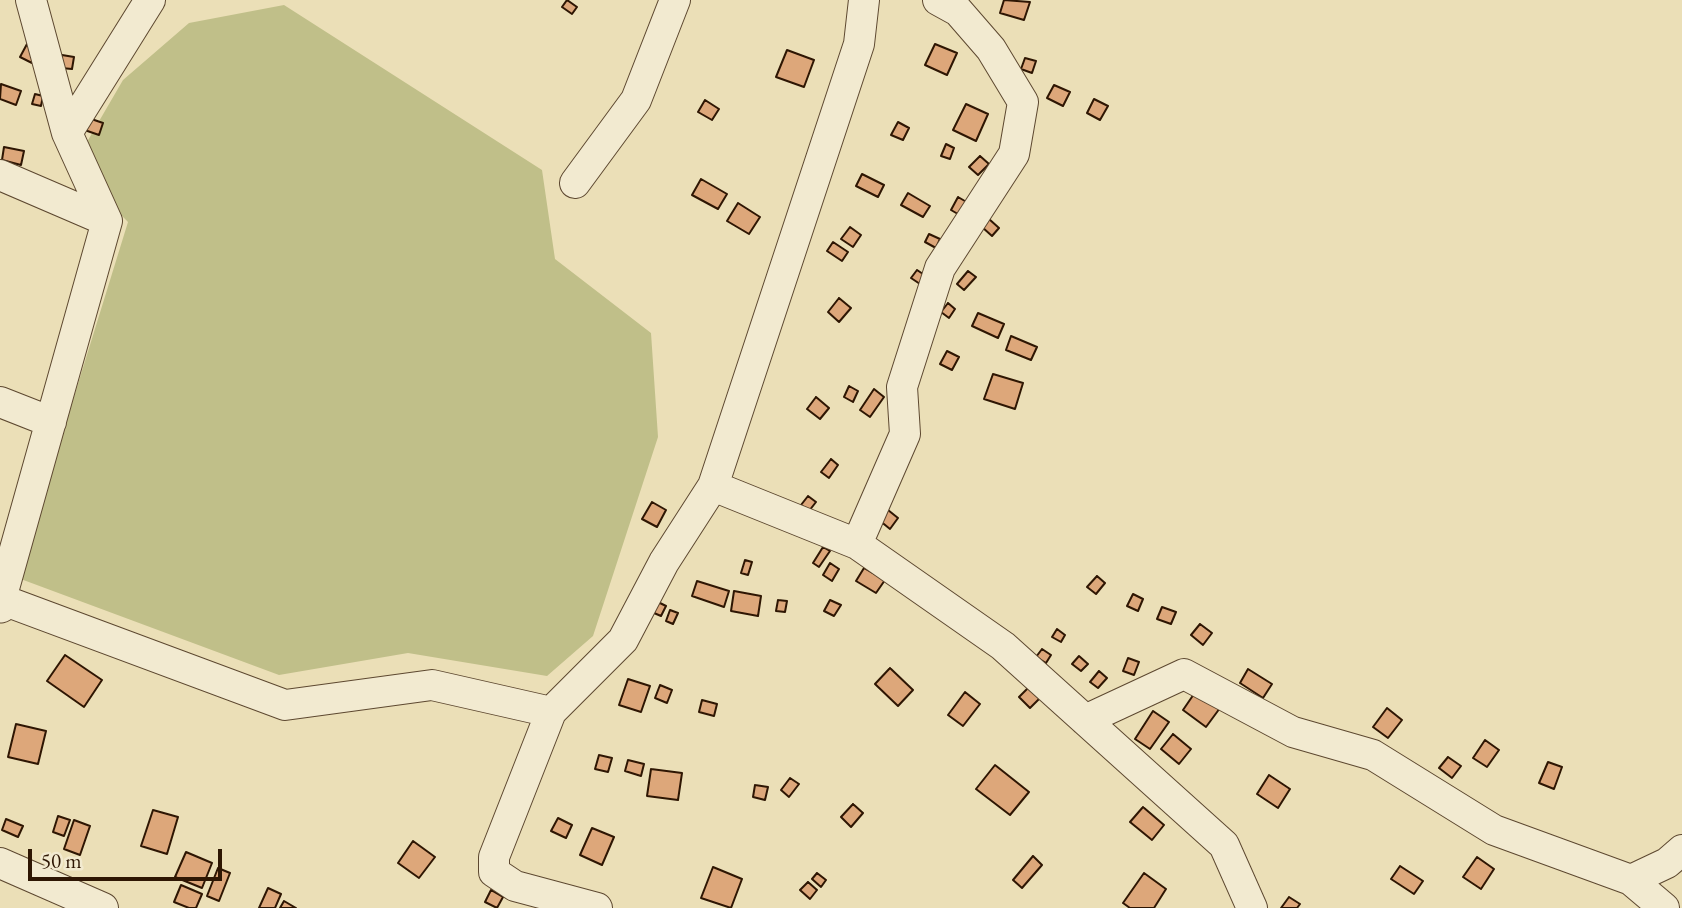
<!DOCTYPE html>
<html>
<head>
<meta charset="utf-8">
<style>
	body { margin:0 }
	#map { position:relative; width:1682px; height:908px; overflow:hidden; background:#ebdfb7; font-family:"EB Garamond",serif }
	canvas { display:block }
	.scale { position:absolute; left:28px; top:849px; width:194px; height:32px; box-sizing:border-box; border:4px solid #2e1603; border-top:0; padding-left:9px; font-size:21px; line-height:24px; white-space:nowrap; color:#2e1603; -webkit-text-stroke:5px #f2ead0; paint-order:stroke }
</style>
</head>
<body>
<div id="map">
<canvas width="1682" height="908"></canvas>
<div class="scale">50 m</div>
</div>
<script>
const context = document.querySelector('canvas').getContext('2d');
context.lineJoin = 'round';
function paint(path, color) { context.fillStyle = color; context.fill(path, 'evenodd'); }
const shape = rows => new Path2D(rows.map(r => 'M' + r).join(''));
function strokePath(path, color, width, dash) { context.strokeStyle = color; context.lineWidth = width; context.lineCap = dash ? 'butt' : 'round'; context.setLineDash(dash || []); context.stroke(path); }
paint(shape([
	[284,5,542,170,555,259,651,333,658,437,593,636,547,676,408,653,279,675,18,578,128,222,73,166,123,80,189,23]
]), '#c0bf89');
const building = shape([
	[567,0,577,7,572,14,562,7,567,0],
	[1004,0,1030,2,1024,20,1000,13,1004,0],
	[27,44,39,51,32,63,20,57,27,44],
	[935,44,957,53,947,75,925,65,935,44],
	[787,50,814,60,804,87,776,77,787,50],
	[62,55,74,57,72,69,61,68,62,55],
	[1025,58,1036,61,1032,73,1021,69,1025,58],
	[1,84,21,91,16,105,0,99,1,84],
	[1054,85,1070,92,1063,106,1047,98,1054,85],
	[35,94,43,96,41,106,32,104,35,94],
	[1094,99,1108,106,1100,120,1087,113,1094,99],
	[705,100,719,109,712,120,698,112,705,100],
	[966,104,988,114,976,141,953,130,966,104],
	[77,114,103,123,99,135,73,126,77,114],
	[898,122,909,128,903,140,891,135,898,122],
	[946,144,954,148,950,159,941,156,946,144],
	[4,147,24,151,21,165,2,160,4,147],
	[980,156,989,164,978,175,969,167,980,156],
	[862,174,884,185,878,197,856,186,862,174],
	[701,179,727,194,718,209,692,195,701,179],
	[908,193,930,206,923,217,901,205,908,193],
	[958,197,970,204,963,217,951,210,958,197],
	[738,203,760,217,749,234,727,221,738,203],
	[989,219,999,228,992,236,982,227,989,219],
	[850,227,861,235,853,247,841,239,850,227],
	[929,234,940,239,936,248,925,242,929,234],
	[833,242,848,252,842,261,827,251,833,242],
	[917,270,926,276,920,284,911,278,917,270],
	[968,271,976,277,964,290,957,284,968,271],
	[839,298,851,308,839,322,828,312,839,298],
	[948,303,955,309,949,318,941,312,948,303],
	[978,313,1004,324,998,338,972,326,978,313],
	[1011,336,1037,347,1031,360,1006,350,1011,336],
	[947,351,959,357,952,370,940,364,947,351],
	[993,374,1023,383,1015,409,984,399,993,374],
	[849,386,858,391,853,402,844,397,849,386],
	[874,389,884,397,870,417,860,410,874,389],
	[816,397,829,408,820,419,807,409,816,397],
	[831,459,838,465,829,478,821,472,831,459],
	[808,496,816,502,809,511,801,505,808,496],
	[652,502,666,510,657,527,642,519,652,502],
	[888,510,898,518,890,529,879,520,888,510],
	[823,547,830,551,819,567,813,563,823,547],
	[745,560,752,562,748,575,741,573,745,560],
	[830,563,839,569,832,581,823,575,830,563],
	[864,568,885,580,876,593,856,581,864,568],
	[1097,576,1105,583,1096,594,1087,587,1097,576],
	[697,581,729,591,724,607,692,596,697,581],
	[734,591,761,596,758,616,731,611,734,591],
	[1133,594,1143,599,1138,611,1127,606,1133,594],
	[778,600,787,601,785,612,776,611,778,600],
	[830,600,841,605,834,616,824,611,830,600],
	[658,602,666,606,661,616,654,613,658,602],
	[1162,607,1176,612,1171,624,1157,619,1162,607],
	[670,610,678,613,673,624,666,621,670,610],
	[1200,624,1212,633,1203,645,1191,635,1200,624],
	[1057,629,1065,635,1061,642,1052,637,1057,629],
	[1042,649,1051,655,1046,663,1036,657,1042,649],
	[65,655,102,680,84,707,47,681,65,655],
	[1079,656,1088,664,1081,671,1072,664,1079,656],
	[1128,658,1139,662,1134,675,1123,671,1128,658],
	[890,668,913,690,898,706,875,684,890,668],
	[1248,669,1272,684,1263,698,1240,683,1248,669],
	[1099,671,1107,678,1098,688,1090,682,1099,671],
	[628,679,650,686,641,712,619,705,628,679],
	[660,685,672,690,667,703,655,698,660,685],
	[1030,686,1041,697,1030,708,1019,697,1030,686],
	[1196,691,1220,708,1206,727,1183,710,1196,691],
	[965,692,980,704,963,726,948,715,965,692],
	[702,700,717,704,714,716,699,712,702,700],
	[1387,708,1402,720,1388,738,1373,727,1387,708],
	[1153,711,1169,722,1150,749,1135,739,1153,711],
	[16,724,46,731,38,764,8,757,16,724],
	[1173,734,1191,749,1179,764,1161,749,1173,734],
	[1485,740,1499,750,1487,767,1473,758,1485,740],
	[599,755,612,758,608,772,595,769,599,755],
	[1448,757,1461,766,1452,778,1439,768,1448,757],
	[628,760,644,764,641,776,625,771,628,760],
	[1548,762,1562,767,1554,789,1539,783,1548,762],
	[995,765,1029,792,1010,815,976,789,995,765],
	[651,769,682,773,678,800,647,796,651,769],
	[1269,775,1290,789,1278,808,1257,794,1269,775],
	[790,778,799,784,789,797,781,790,790,778],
	[755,785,768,787,765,800,753,797,755,785],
	[853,804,863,813,851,827,841,817,853,804],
	[1143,807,1164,825,1152,840,1130,822,1143,807],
	[153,810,178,817,167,854,141,846,153,810],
	[58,816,70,820,64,836,53,832,58,816],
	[558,818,572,825,566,838,551,831,558,818],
	[6,819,23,826,18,837,2,830,6,819],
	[74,820,90,826,80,855,64,849,74,820],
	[592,828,614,837,602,865,580,855,592,828],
	[413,841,435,857,419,878,398,863,413,841],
	[186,852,212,863,202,888,175,877,186,852],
	[1033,856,1042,865,1022,888,1013,880,1033,856],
	[1477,857,1494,869,1481,889,1463,877,1477,857],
	[1400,866,1423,881,1414,894,1391,879,1400,866],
	[713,867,742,879,731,908,701,898,713,867],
	[218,868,230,873,219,901,207,896,218,868],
	[817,873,826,880,821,887,812,879,817,873],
	[1144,873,1166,889,1154,908,1130,908,1123,903,1144,873],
	[808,882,817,890,810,899,800,890,808,882],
	[181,885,202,894,196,908,189,908,174,902,181,885],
	[268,888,281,894,275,908,259,908,268,888],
	[491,890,503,897,497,908,485,902,491,890],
	[1289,897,1300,904,1297,908,1281,908,1289,897],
	[284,901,296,908,280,908,284,901]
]);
paint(building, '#dda77a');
strokePath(building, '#2e1603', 2);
const minor = shape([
	[31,0,67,133],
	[0,175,107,221],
	[575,183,636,100,675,0],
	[0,402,51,422],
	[713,486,857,544,1003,646,1224,845,1252,908],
	[857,544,905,434,902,387,940,268,1014,154,1023,102,991,49,958,11,938,0],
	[0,599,285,705,432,685,551,712,623,640,664,562,713,486,859,44,864,0],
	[1,599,107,221,67,133,150,0],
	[551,712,494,857,494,872,515,886,597,908],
	[1085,720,1184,674,1293,732,1373,755,1494,830,1631,880,1664,908],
	[0,863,103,908],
	[1631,880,1667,863,1682,850]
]);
const tertiary = shape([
	[0,604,1,599]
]);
strokePath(minor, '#5d4830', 32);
strokePath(tertiary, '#5d4830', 39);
strokePath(minor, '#f2ead0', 30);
strokePath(tertiary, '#f2ead0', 37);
</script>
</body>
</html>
